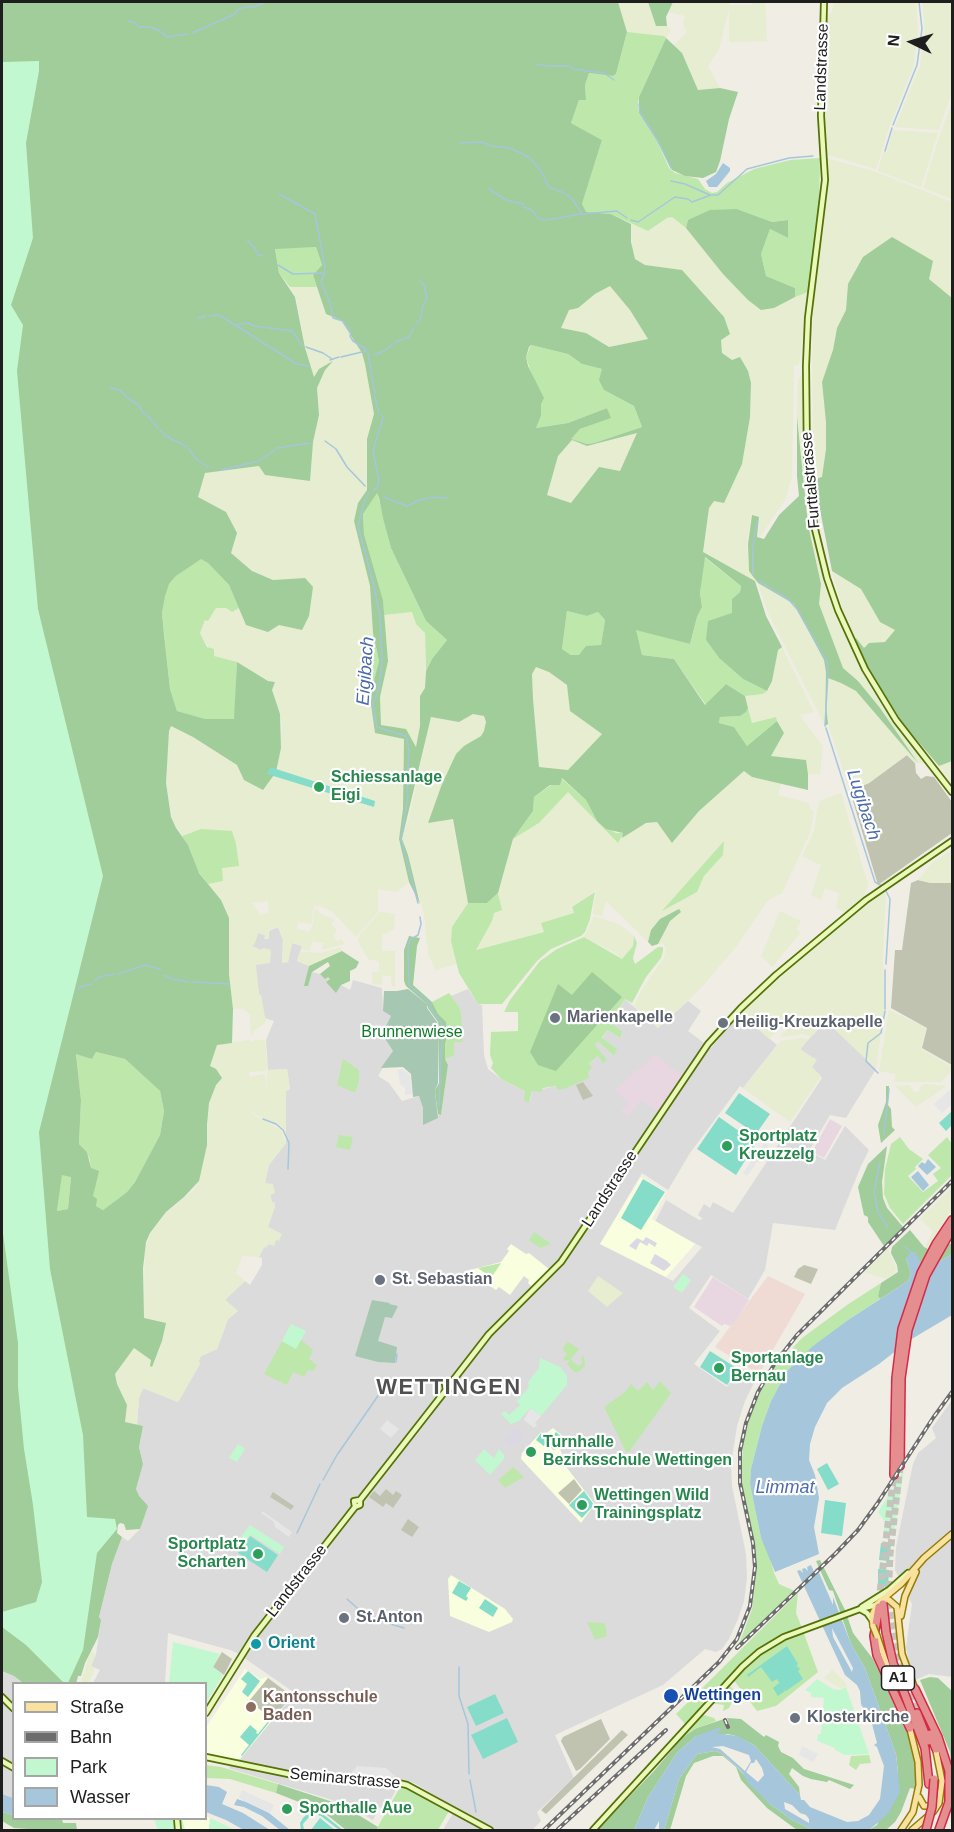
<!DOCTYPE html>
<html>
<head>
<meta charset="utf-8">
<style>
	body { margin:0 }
	#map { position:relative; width:954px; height:1832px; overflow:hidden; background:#efede4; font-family:Helvetica,sans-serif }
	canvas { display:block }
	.frame { position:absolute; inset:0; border:3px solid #1e1e1e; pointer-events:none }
	.legend { position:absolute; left:12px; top:1682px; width:195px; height:138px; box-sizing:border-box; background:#fff; border:2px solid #a5a5a5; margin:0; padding:8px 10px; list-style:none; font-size:18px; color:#1e1e1e }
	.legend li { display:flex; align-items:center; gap:12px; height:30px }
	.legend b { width:30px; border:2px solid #a5a5a5 }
	.north { position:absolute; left:882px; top:12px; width:60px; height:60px; -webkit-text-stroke:4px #fff; paint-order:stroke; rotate:275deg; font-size:16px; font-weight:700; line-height:24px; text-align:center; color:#1e1e1e }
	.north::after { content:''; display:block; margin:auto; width:21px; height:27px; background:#1e1e1e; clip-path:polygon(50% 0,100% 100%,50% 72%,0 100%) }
</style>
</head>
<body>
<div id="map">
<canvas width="954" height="1832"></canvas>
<div class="frame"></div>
<ul class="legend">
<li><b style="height:8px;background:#f9e29f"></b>Straße</li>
<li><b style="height:8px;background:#6c6c6c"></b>Bahn</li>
<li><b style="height:16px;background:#c2f8d0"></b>Park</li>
<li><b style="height:16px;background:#a6c6db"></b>Wasser</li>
</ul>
<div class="north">N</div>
</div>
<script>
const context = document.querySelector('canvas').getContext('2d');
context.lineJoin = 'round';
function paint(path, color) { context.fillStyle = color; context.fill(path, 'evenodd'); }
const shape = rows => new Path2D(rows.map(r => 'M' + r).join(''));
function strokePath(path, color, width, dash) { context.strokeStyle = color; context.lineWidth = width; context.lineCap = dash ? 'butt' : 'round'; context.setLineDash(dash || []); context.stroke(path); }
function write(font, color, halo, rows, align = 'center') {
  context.font = font + ' Helvetica,sans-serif'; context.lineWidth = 4.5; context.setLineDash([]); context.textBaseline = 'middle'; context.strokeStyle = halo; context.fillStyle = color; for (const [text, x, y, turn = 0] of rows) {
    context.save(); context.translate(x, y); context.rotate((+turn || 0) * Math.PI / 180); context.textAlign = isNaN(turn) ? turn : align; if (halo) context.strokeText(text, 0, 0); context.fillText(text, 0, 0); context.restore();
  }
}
paint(shape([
	[278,927,283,940,282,963,288,962,292,943,302,946,297,961,309,966,305,986,308,985,312,972,320,974,325,978,328,977,330,979,327,981,341,985,350,990,353,980,382,988,383,1011,391,1016,382,1034,393,1051,378,1076,389,1083,402,1101,419,1096,423,1108,423,1124,437,1118,438,1114,441,1115,448,1065,445,1059,454,1056,454,1042,463,1042,458,1005,451,996,468,989,478,1004,482,1005,484,1055,488,1069,501,1079,525,1091,530,1102,532,1091,557,1086,588,1072,589,1063,598,1056,594,1045,599,1040,614,1056,616,1049,602,1039,607,1030,620,1038,613,1025,617,1012,625,999,658,1028,688,1001,701,1011,688,1031,711,1048,740,1013,777,1045,743,1088,740,1086,690,1153,668,1190,642,1173,600,1244,673,1281,702,1247,655,1222,666,1200,699,1220,703,1219,698,1215,704,1204,710,1208,713,1202,733,1213,822,1078,812,1067,816,1060,800,1049,826,1020,876,1069,846,1118,830,1115,809,1151,825,1160,845,1126,869,1150,861,1166,835,1230,773,1223,765,1270,748,1299,711,1275,689,1308,720,1331,694,1364,727,1387,740,1367,757,1377,745,1401,737,1426,731,1465,732,1486,746,1554,747,1578,744,1601,738,1619,729,1639,722,1649,716,1652,705,1649,663,1685,555,1735,574,1778,537,1812,541,1821,532,1830,443,1830,456,1808,414,1783,402,1779,385,1810,380,1807,373,1820,342,1803,228,1768,240,1759,295,1693,237,1653,230,1650,168,1633,165,1683,93,1683,100,1670,91,1666,96,1654,101,1620,99,1617,112,1564,122,1537,128,1541,140,1529,138,1495,136,1489,143,1464,139,1447,143,1426,137,1425,139,1398,143,1388,178,1402,200,1364,198,1362,201,1356,217,1349,228,1319,238,1311,225,1300,245,1281,250,1285,262,1265,262,1258,259,1257,264,1247,276,1240,281,1234,268,1227,275,1203,272,1202,268,1185,265,1183,269,1165,286,1143,286,1091,290,1089,287,1069,268,1070,266,1040,274,1021,264,1018,261,996,259,994,256,973,256,965,261,950,252,946,255,942,258,933,265,935,269,939,269,931],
	[952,1400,952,1677,929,1674,915,1680,910,1667,906,1647,912,1604,895,1570,896,1547,913,1464,918,1453,936,1438,932,1428],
	[2,1671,14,1676,23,1683,14,1684,13,1798,2,1794]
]), '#dcdbdb');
paint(shape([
	[768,1276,805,1294,759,1374,715,1347]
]), '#efdad4');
paint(shape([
	[654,1054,682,1075,657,1111,641,1101,628,1116,621,1111,629,1103,615,1090,636,1070,638,1071],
	[830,1119,842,1126,824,1158,812,1152],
	[713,1277,749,1300,734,1323,730,1326,724,1324,722,1326,694,1307]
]), '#e8d6e1');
paint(shape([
	[641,1177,666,1192,652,1219,695,1244,666,1277,600,1244],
	[511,1244,526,1254,529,1253,549,1269,548,1272,531,1286,528,1283,529,1280,524,1276,510,1295,499,1287,496,1290,466,1271,501,1262,509,1251,507,1249],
	[553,1428,565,1438,559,1446,567,1468,595,1504,581,1523,521,1459,522,1453,541,1432,544,1435],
	[451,1575,505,1609,513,1619,512,1622,489,1632,450,1616,448,1579],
	[245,1669,260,1679,266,1677,292,1696,240,1759,233,1760,206,1753,206,1727],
	[206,1816,210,1818,209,1830,185,1830,182,1819,206,1818]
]), '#f9fede');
paint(shape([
	[907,755,915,763,916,773,921,779,926,776,934,777,952,802,952,833,878,885,850,791,869,783],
	[918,880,931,883,952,883,952,1065,922,1048,927,1028,891,1008,895,950,902,950,911,883],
	[583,1082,593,1096,583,1100,576,1085],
	[804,1265,818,1269,811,1284,794,1277,798,1269],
	[574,1479,582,1490,569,1504,558,1493],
	[386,1489,393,1495,396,1491,402,1495,393,1508,386,1503,383,1507,369,1497,374,1491,380,1496],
	[273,1492,294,1506,291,1510,270,1497],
	[408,1519,419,1527,412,1537,401,1530],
	[222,1652,232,1659,224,1675,213,1667],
	[268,1678,292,1696,272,1719,249,1701],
	[601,1719,610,1739,580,1769,576,1771,561,1741,563,1737],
	[622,1730,628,1735,546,1814,541,1810]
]), '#c0c3b0');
paint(shape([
	[618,2,648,2,656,26,667,26,671,30,666,38,663,36,627,32],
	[673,2,730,2,729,5,752,5,752,2,765,2,767,41,729,42,729,8,719,49,708,66,720,88,698,90,682,53,673,46,687,32,683,24,685,16,669,12],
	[834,2,916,2,918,32,913,68,890,125,876,169,825,154,822,122,826,17,832,12],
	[922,2,952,2,952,91,939,130,895,127,920,66,925,29],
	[952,102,952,199,923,188,941,132],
	[893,130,938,133,921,187,878,171,883,152,887,152],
	[826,158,873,171,952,202,952,298,929,279,848,284,846,310,837,328,833,350,822,382,826,422,826,449,822,478,815,479,812,442,813,417,812,363,814,279],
	[672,217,686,228,723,274,756,307,808,292,799,365,794,366,792,476,785,500,760,537,758,537,760,517,751,515,747,544,749,572,754,576,755,581,703,552,709,508,750,417,751,383,732,360,722,353,720,340,682,270,645,265,635,259,632,246,631,224,650,230,667,218],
	[610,286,630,309,648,339,609,347,586,333,560,328,569,310],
	[290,287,317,287,326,314,341,320,362,353,365,364,374,414,367,439,367,490,358,503,354,521,370,586,374,647,370,692,375,733,404,739,403,809,399,839,409,882,397,892,378,889,378,912,356,937,332,911,320,906,315,906,313,909,312,924,298,922,297,929,309,932,302,946,292,943,288,962,282,963,283,940,278,927,268,930,269,939,264,939,265,935,258,933,255,943,252,946,261,950,263,948,271,950,270,963,256,965,259,994,261,995,266,1022,255,1030,251,1037,250,1014,243,1009,233,1009,229,974,229,918,221,900,208,884,223,881,191,832,182,836,172,820,166,783,168,738,170,726,193,737,237,765,244,780,276,772,278,766,282,728,280,714,272,690,275,682,268,681,237,662,214,656,200,633,205,620,208,621,216,608,226,608,232,612,239,608,246,625,305,578,273,580,252,571,231,553,237,533,198,497,205,473,259,466,313,442,319,415,317,388,325,370,325,366,319,369,314,378,305,348,296,297],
	[268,901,269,913,260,915,252,903],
	[803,372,803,460,816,550,835,611,858,663,887,712,925,763,915,763,907,755,869,783,850,791,828,724,826,705,828,678,841,683,856,691,913,757,858,681,843,668,818,604,821,584,808,525,797,417,798,380],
	[638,432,620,471,571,503,546,495,558,456,572,440,580,444,597,444,608,439],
	[832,571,861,589,880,622,896,630,885,642,869,643,864,649,856,638,842,607],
	[758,583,794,604,824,660,826,672,825,726,768,613],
	[412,612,416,624,425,632,425,688,420,696,420,726,416,748,406,729,381,725,380,697,388,661,384,615],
	[782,647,814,712,800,715,823,747,820,774,808,774,806,760,771,756,784,733,776,717,752,723,745,696,763,694,769,689,778,650],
	[536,666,549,672,565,684,568,687,570,711,602,734,568,770,539,767,533,699,532,673],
	[473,714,484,716,486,725,483,734,456,754,442,784,428,822,452,819,468,903,452,927,451,941,457,964,436,970,428,954,424,914,402,839,409,817,431,717,459,722],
	[952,761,952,783,939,766],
	[745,770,752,777,781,783,778,795,809,803,810,809,814,811,810,833,782,893,768,900,735,948,699,990,658,1028,634,1006,643,988,664,958,666,948,663,943,658,944,661,935,670,921,681,912,651,930,648,942,606,901,602,916,593,914,596,890,572,907,567,900,574,913,541,923,544,932,475,950,492,921,494,913,502,910,498,893,513,839,539,823,568,791,618,843,622,838,643,825,657,822,673,843,699,811],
	[723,855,704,876,697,892,665,909],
	[841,793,868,885,863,899,846,913,836,908,839,893,825,888,821,900,811,895,821,865,802,856,814,831,819,801],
	[952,850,952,883,931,883,918,880,933,862],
	[886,889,883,952,884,1009,876,1069,826,1021,811,1037,802,1034,782,1037,781,1036,789,1026,785,1021,769,1039,740,1013,763,989,858,908],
	[315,908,321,914,335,920,331,924,337,930,333,935,337,942,342,939,344,944,322,950,323,943,312,941,310,951,301,949,313,924],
	[780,911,801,921,796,929,800,933,772,967,761,956],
	[380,912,395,914,394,929,382,935,382,951,395,951,395,986,392,987,391,976,382,975,382,985,373,984,372,972,379,972,379,961,368,959,358,941,359,936],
	[594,916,620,925,634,936,633,946,622,959,615,953,584,937],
	[338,948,341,948,342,951,309,966,297,961,300,952,321,953],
	[889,1010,926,1028,921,1049,952,1067,952,1070,941,1082,894,1082,896,1074,879,1071],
	[802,1038,808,1039,800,1050,817,1060,812,1067,821,1076,790,1122,743,1088,781,1041],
	[249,1040,251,1042,254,1040,265,1040,267,1067,266,1071,249,1072,250,1077,265,1074,266,1088,268,1070,287,1069,290,1089,286,1091,286,1135,282,1127,253,1113,260,1107,251,1113,281,1130,286,1143,269,1165,265,1183,273,1184,275,1193,270,1195,272,1202,275,1203,275,1207,268,1227,282,1234,279,1241,276,1240,274,1246,268,1244,266,1248,264,1247,259,1257,242,1256,236,1273,245,1281,225,1300,238,1311,228,1319,217,1349,201,1356,199,1361,200,1364,178,1402,143,1388,139,1398,137,1425,125,1423,127,1405,117,1384,115,1374,134,1348,151,1360,150,1363,160,1350,165,1323,144,1318,145,1248,151,1233,166,1213,193,1191,199,1181,207,1135,209,1103,216,1085,210,1066,217,1045],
	[925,1084,946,1086,916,1107,895,1086,910,1085,914,1092,919,1092,920,1087],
	[952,1187,952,1209,927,1249,925,1247,933,1231,920,1219],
	[888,1249,896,1268,895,1272,886,1279,864,1272],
	[598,1276,623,1293,607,1307,588,1291],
	[90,1652,96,1654,91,1666,95,1668,89,1683,81,1684],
	[832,1670,844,1681,847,1686,840,1688,824,1678]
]), '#e6edd0');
paint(shape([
	[627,32,664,36,666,38,639,97,638,104,639,113,657,141,669,168,675,173,698,179,705,189,712,193,717,192,727,183,754,169,790,160,820,158,819,208,808,292,795,297,795,288,766,276,761,254,770,229,788,238,788,220,772,222,737,209,688,220,686,228,672,217,667,218,648,231,611,214,585,212,582,204,602,140,571,123,579,100,586,100,585,85,589,73,613,76,616,74],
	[316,247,322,265,313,275,317,287,290,287,279,273,275,248],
	[531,345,568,354,582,364,602,369,604,390,634,406,642,427,594,443,587,444,570,439,580,429,610,418,607,408,568,423,536,428,541,416,541,403,526,357],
	[377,492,391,548,400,567,426,621,447,640,432,659,426,671,425,633,416,624,412,612,384,615,383,600,364,534,363,514],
	[704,557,741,586,740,592,732,599,733,613,706,640,719,658,743,679,767,691,763,694,745,696,726,684,706,705,674,659,642,655,635,629,690,644,697,617,702,607,700,593],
	[201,558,208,563,229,585,239,608,232,612,226,608,216,608,208,621,205,620,200,633,207,647,214,649,214,656,237,662,235,719,204,719,177,711,170,689,162,613,165,593,169,584,176,576],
	[567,611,587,616,598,612,605,620,601,645,579,655,571,655,562,649],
	[373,633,379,661,375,681,370,692,373,665],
	[748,708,752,723,776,717,777,721,747,746,734,727,719,723,720,717,740,716,745,712],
	[561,778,586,800,597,821,616,833,624,833,618,843,568,792,539,823,513,839,533,811,534,797],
	[201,829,232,831,236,844,239,866,222,868,223,881,208,884,198,871,190,850,182,836],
	[724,841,723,855,704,876,697,892,662,911],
	[595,892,590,919,585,932,581,936,551,949,537,961,502,1004,478,1004,459,973,451,941,452,927,468,903,487,903,498,893,502,910,494,913,492,921,476,950,544,932,541,923,574,913,572,907],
	[634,936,637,943,633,958,635,964,658,947,663,947,663,951,661,958,646,977,632,1003,625,999,617,1011,620,1014,613,1025,622,1031,620,1038,607,1030,602,1038,617,1049,614,1056,598,1041,595,1045,607,1060,603,1063,598,1056,589,1063,592,1068,588,1072,589,1078,564,1089,558,1090,556,1086,543,1088,541,1092,532,1091,529,1103,524,1100,525,1091,501,1079,491,1068,493,1063,490,1055,491,1032,518,1031,518,1012,504,1012,510,1000,540,961,557,949,584,937,622,959,633,946],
	[449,993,458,1005,461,1013,463,1042,454,1042,454,1056,445,1059,445,1045,447,1035,432,1002],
	[96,1052,125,1059,160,1091,164,1111,160,1135,135,1182,127,1192,103,1210,96,1206,93,1196,90,1160,87,1152,79,1144,81,1100,76,1053,92,1059],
	[343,1059,359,1070,359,1080,356,1091,353,1092,337,1085],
	[339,1135,353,1137,350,1150,336,1147],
	[900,1137,909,1149,923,1159,915,1167,916,1169,908,1176,923,1192,938,1181,933,1174,941,1168,928,1155,947,1137,952,1144,952,1175,903,1224,890,1208,884,1194,885,1169,891,1144],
	[62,1174,71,1176,68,1209,57,1211],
	[534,1232,551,1244,540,1248,529,1240],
	[501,1263,491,1278,478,1268],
	[881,1283,878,1296,880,1299,848,1320,813,1347,787,1371,771,1401,762,1426,751,1469,750,1484,761,1538,769,1554,774,1573,779,1584,795,1591,739,1644,752,1609,756,1576,754,1543,741,1483,743,1443,753,1405,772,1370,802,1338,847,1305],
	[301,1340,313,1350,309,1359,317,1365,313,1371,308,1370,304,1377,293,1372,287,1385,264,1374,282,1341,296,1348],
	[568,1342,579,1349,571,1359,574,1363,579,1366,583,1362,581,1359,584,1355,585,1366,578,1372,574,1372,567,1364,570,1359,566,1361,563,1359,567,1354,562,1349],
	[660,1381,671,1393,629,1452,626,1452,604,1407,625,1392,631,1384,638,1391,647,1382,653,1390],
	[513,1467,524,1477,505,1488,498,1480],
	[798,1593,796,1613,802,1628,767,1644,742,1662,686,1725,676,1714],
	[587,1622,605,1623,607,1636,595,1640],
	[803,1631,818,1672,776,1706,757,1711,733,1679,768,1647,787,1636],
	[730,1686,735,1691,735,1697,729,1708,723,1711,724,1705,710,1703,726,1688],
	[701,1714,714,1718,716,1721,697,1728,683,1737],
	[869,1755,871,1763,860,1764,856,1770,849,1765,851,1756],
	[206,1765,221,1767,278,1784,276,1793,230,1779,206,1778],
	[407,1788,449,1811,438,1830,376,1830,399,1789]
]), '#bee8ab');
paint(shape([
	[2,2,618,2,627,32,616,74,613,76,589,73,585,85,586,100,579,100,571,123,602,140,582,204,586,212,611,214,631,224,631,242,635,259,645,265,682,270,724,317,730,334,721,340,722,353,732,360,740,357,748,371,751,383,750,417,742,464,724,503,714,501,709,508,703,552,755,581,766,616,782,647,778,650,772,681,767,691,743,679,719,658,706,640,708,621,732,613,732,599,740,592,741,586,705,557,700,593,702,607,697,617,690,644,636,630,642,655,674,659,705,705,726,684,745,696,748,708,746,712,740,716,720,717,719,723,734,727,747,746,777,721,784,733,771,756,806,760,808,774,808,790,752,777,744,771,699,811,672,843,657,822,646,823,622,838,623,833,606,829,597,821,586,800,562,778,560,785,550,785,534,797,533,811,513,839,498,893,487,903,468,903,453,819,428,823,442,784,456,754,464,746,481,736,484,731,486,722,484,716,473,714,459,722,431,717,402,839,408,855,420,904,409,882,399,839,403,809,404,739,375,733,370,697,379,661,373,633,370,586,354,521,358,503,367,490,367,439,374,414,365,364,362,353,341,320,326,314,313,275,322,265,316,247,275,249,279,273,295,297,305,348,314,377,319,369,333,361,325,370,317,388,319,415,313,442,310,481,265,475,259,466,205,473,198,497,226,512,237,533,231,553,252,571,273,580,305,578,313,587,309,616,302,630,279,625,268,632,246,625,229,585,208,563,201,559,176,576,169,584,165,596,162,613,164,634,170,689,177,711,205,719,234,719,237,662,268,681,275,682,272,690,280,714,281,748,276,772,263,790,244,780,237,765,193,737,171,726,169,731,166,783,171,817,176,828,188,845,199,873,221,900,229,918,229,974,233,1009,232,1043,217,1045,210,1066,216,1069,222,1078,216,1085,209,1103,207,1125,207,1145,199,1181,184,1197,166,1212,150,1233,146,1242,143,1268,144,1318,166,1323,162,1341,152,1367,150,1366,151,1360,134,1348,115,1374,117,1384,127,1405,125,1422,143,1426,139,1447,143,1464,136,1489,139,1496,148,1506,140,1529,126,1530,124,1524,120,1523,118,1525,117,1533,122,1537,112,1564,99,1617,101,1620,98,1637,85,1663,81,1676,78,1676,76,1684,23,1683,14,1676,2,1671],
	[610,286,630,310,648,339,609,347,586,333,561,328,569,310,578,308,595,294],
	[531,345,568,354,582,364,602,369,599,380,604,390,634,406,642,427,594,443,587,444,571,439,580,429,611,418,607,408,568,423,536,428,541,416,541,404,544,398,528,366,526,357,529,347],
	[637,433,620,471,599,467,571,503,547,495,558,456,572,440,587,446],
	[377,493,379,498,383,518,391,548,400,567,426,621,447,640,432,659,426,671,425,688,420,696,420,726,416,747,406,729,381,725,380,697,388,661,383,600,364,534,363,514],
	[567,611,587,616,598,612,605,620,601,645,586,646,579,655,571,655,562,649],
	[536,667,549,672,567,685,570,711,602,734,568,770,539,767,533,699,532,674],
	[96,1052,125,1059,160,1091,164,1111,160,1135,135,1182,127,1192,103,1210,96,1206,97,1199,93,1196,99,1171,91,1168,87,1152,79,1144,81,1100,76,1054,92,1059],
	[62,1175,71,1177,68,1209,57,1211],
	[648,2,673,2,666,17,667,26,656,26],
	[666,38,682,53,698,90,720,88,738,92,729,119,720,161,716,172,703,178,685,176,672,170,657,141,639,113,639,97],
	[737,209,772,222,788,220,788,238,770,229,761,254,766,276,795,288,795,297,774,308,761,310,748,300,723,274,686,228,688,220,710,210],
	[892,237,933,261,929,279,952,298,952,761,939,766,904,725,891,705,865,663,855,640,856,638,864,648,869,643,885,642,895,630,880,622,861,589,832,571,815,484,815,479,822,477,826,449,826,422,822,382,833,350,837,328,846,310,848,284,863,257],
	[797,417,808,525,821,584,819,604,843,668,858,681,880,708,918,763,856,691,841,683,828,678,826,705,828,724,825,726,826,672,824,660,794,604,758,583,749,571,748,544,752,515,759,517,757,537,764,539,779,515,799,496,797,476],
	[679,909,681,912,670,921,658,944,652,946,648,942,651,930,660,919],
	[409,936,420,938,417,946,413,985,432,1002,438,1014,446,1022,447,1035,445,1045,445,1059,448,1065,441,1115,438,1114,435,1091,439,1083,439,1028,438,1022,428,1008,427,1004,406,986,404,981,404,950],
	[342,951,359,962,356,968,350,971,350,981,341,985,336,993,326,982,330,979,328,977,325,979,320,974,330,966,328,962,312,972,308,986,304,986,309,966],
	[592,972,622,997,556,1071,538,1065,530,1052,558,984,572,995],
	[886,1086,889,1086,888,1105,891,1109,892,1127,895,1130,881,1143,878,1125,886,1102],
	[887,1146,882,1182,883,1198,887,1208,903,1227,884,1246,868,1222,868,1217,864,1215,858,1187,868,1164],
	[910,1230,924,1247,934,1252,952,1243,952,1254,927,1269,906,1258,911,1274,908,1281,880,1299,878,1296,881,1283,898,1272,897,1265,891,1253,892,1247],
	[820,1560,845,1610,853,1633,873,1659,908,1731,915,1761,916,1789,910,1788,901,1812,895,1822,886,1830,869,1830,877,1825,898,1772,896,1754,865,1668,851,1644,833,1591,829,1590,816,1561],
	[930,1677,938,1678,952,1691,952,1777,950,1752,920,1680],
	[727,1718,741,1719,764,1737,766,1735,779,1742,778,1746,781,1752,793,1758,804,1769,854,1785,850,1789,829,1780,827,1782,811,1779,803,1776,792,1768,789,1774,799,1787,800,1795,754,1745,736,1736,728,1734,696,1736,677,1753,648,1797,634,1830,597,1830,654,1771,683,1737,697,1728,724,1719,727,1728,730,1728],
	[715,1751,721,1753,735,1765,770,1804,792,1820,813,1830,797,1830,767,1808,741,1780,736,1767,723,1756,713,1756,694,1763,686,1776,670,1830,664,1830,679,1779,697,1754],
	[278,1784,342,1805,378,1827,376,1830,346,1830,322,1811,276,1793],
	[2,1812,13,1815,14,1818,62,1819,63,1823,76,1823,77,1830,43,1830,14,1828,2,1821]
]), '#a0cd9a');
paint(shape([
	[408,989,427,1004,427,1008,437,1022,439,1028,438,1083,435,1091,438,1118,423,1125,423,1108,419,1096,413,1097,411,1074,403,1067,381,1068,393,1051,382,1034,391,1016,383,1011,384,991,397,991],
	[372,1300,390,1303,389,1304,398,1306,392,1318,385,1317,378,1341,397,1347,395,1363,378,1362,355,1356]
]), '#a6c7b1');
paint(shape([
	[39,61,39,71,26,143,33,238,11,305,23,325,17,371,38,609,103,876,39,1132,50,1269,83,1435,87,1517,115,1519,117,1529,97,1553,83,1650,68,1683,64,1683,26,1645,2,1627,2,1612,36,1602,42,1582,33,1505,24,1449,18,1387,18,1343,2,1226,2,62],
	[683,1274,691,1280,682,1293,673,1287],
	[291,1324,306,1331,296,1349,282,1341],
	[540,1358,560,1367,567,1375,567,1385,541,1416,530,1408,519,1421,511,1424,501,1414,505,1411,509,1415,520,1405,517,1401,529,1387,528,1382,539,1368],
	[238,1444,245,1449,237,1462,229,1458],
	[484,1449,494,1458,499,1449,504,1455,504,1459,490,1475,475,1460],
	[904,1470,894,1532,883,1536,885,1522,878,1512],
	[250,1525,284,1547,280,1554,251,1535,238,1553,232,1548],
	[173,1642,220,1654,213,1667,223,1675,206,1703,206,1684,169,1683],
	[817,1679,833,1689,839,1690,846,1687,869,1754,845,1755,835,1750,835,1748,817,1741,818,1734,821,1734,824,1698,811,1697,811,1693,805,1690],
	[210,1818,235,1830,209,1830],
	[154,1819,182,1819,185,1830,158,1830]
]), '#c2f8d0');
paint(shape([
	[270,767,375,801,374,807,267,774],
	[739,1093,770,1114,756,1134,725,1113],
	[952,1111,952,1125,946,1131,939,1123],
	[719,1117,756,1143,736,1175,697,1149],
	[643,1179,665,1192,641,1230,621,1218],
	[710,1351,738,1369,727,1385,700,1367],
	[556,1432,563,1438,554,1450,547,1444,544,1446,536,1440,541,1433,550,1440],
	[827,1463,839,1484,828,1490,817,1469],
	[584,1491,594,1505,582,1518,569,1505],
	[825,1500,846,1503,842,1536,821,1533],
	[250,1536,278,1555,267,1572,238,1553],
	[881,1543,891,1544,889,1561,879,1560],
	[878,1569,889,1570,888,1587,878,1586],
	[459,1581,471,1588,466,1596,468,1598,466,1601,452,1593],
	[485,1599,498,1608,493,1617,479,1608],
	[787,1646,798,1664,795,1667,797,1666,800,1669,798,1671,803,1679,786,1691,783,1689,785,1691,778,1696,773,1688,779,1683,781,1685,777,1679,772,1682,761,1667,748,1677,747,1675],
	[248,1671,260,1681,248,1697,242,1692,247,1684,241,1679],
	[495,1694,504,1713,476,1726,467,1707],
	[507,1718,518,1742,483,1759,471,1735],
	[270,1719,271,1720,242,1756,241,1755,249,1745,240,1737,250,1725,257,1731,256,1733,258,1734],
	[315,1812,324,1815,343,1830,339,1830,321,1816,314,1814,310,1816,303,1824,304,1830,301,1830,300,1823,303,1818,308,1813],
	[320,1818,335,1830,311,1830]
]), '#84dcc9');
paint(shape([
	[402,1069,410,1075,412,1094,405,1095,405,1088,400,1084,398,1070],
	[952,1088,952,1104,942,1113,934,1104],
	[764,1143,769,1146,747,1176,743,1173],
	[530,1408,541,1416,535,1423,537,1425,534,1428,524,1420],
	[387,1420,399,1429,391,1438,380,1429],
	[262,1511,292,1532,289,1537,275,1527,274,1522,261,1513],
	[802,1746,818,1754,813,1762,799,1755],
	[357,1766,386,1768,395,1776,392,1779,352,1777,352,1772],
	[242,1790,274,1805,270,1813,239,1798]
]), '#e6e6e6');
paint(shape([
	[646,1237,657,1243,655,1247,649,1243,647,1246,640,1242,636,1250,629,1246,637,1238,643,1241],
	[655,1254,667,1261,671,1265,664,1271,650,1263],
	[515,1428,525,1435,515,1447,513,1445,511,1447,504,1441]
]), '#dbd8e4');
paint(shape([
	[723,163,730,168,730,171,717,187,709,187,706,181,716,174],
	[928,1159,936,1167,927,1175,918,1166,922,1162,925,1164],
	[918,1171,929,1185,923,1191,911,1177],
	[911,1252,915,1252,923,1268,927,1269,952,1254,952,1315,910,1340,879,1364,842,1388,827,1403,815,1427,810,1444,809,1460,815,1475,819,1498,814,1527,819,1554,775,1572,761,1538,750,1484,751,1469,762,1426,771,1401,787,1371,813,1346,848,1320,908,1281,911,1274,906,1258],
	[811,1565,816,1576,815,1569,817,1568,833,1605,833,1597,851,1644,865,1668,896,1754,900,1792,888,1814,869,1830,813,1830,792,1820,770,1804,748,1783,742,1772,735,1765,721,1753,715,1751,697,1754,679,1779,664,1830,659,1830,659,1821,654,1830,634,1830,648,1797,677,1753,696,1736,720,1727,721,1730,716,1733,737,1736,754,1745,800,1795,801,1800,804,1800,810,1807,847,1822,858,1821,869,1815,880,1799,884,1766,877,1747,874,1745,877,1743,872,1724,861,1704,860,1691,857,1685,845,1675,797,1571,800,1570,803,1573,802,1569,805,1568,808,1571,807,1567],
	[832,1628,853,1668,852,1672,833,1637],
	[723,1746,749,1755,751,1761,745,1771,720,1749,712,1747],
	[756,1759,762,1768,764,1775,758,1782,746,1772,751,1763,754,1763],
	[784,1802,792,1805,800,1813,806,1815,809,1819,809,1823,785,1809],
	[206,1785,219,1787,227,1792,222,1804,243,1813,270,1830,244,1830,226,1820,206,1812,206,1794,207,1792,206,1790],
	[2,1794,13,1798,13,1815,2,1812],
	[237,1799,246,1802,269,1813,290,1830,280,1830,262,1816,244,1807,234,1805]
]), '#a6c6db');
strokePath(shape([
	[128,21,133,22,139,27,151,27,163,33,167,37,187,34],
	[192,33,235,14,238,9,250,6,252,8,265,2],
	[536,64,547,66,570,66,573,69,604,73,614,80],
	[639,104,640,112,657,139,671,168],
	[893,125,917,65,922,29,919,2],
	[460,143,481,142,492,146,509,148,523,154,531,159,541,171,549,187,564,193],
	[885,151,892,128],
	[671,181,685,184,710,195],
	[489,189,506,200,523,204,524,207,532,210,538,218,545,220],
	[279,194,315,214,325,267,324,276,321,281,330,303,333,318,343,321,351,333,350,336,353,341,367,350],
	[566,194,573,200,582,214,617,211,627,218],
	[712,195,718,195,747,169,789,158,813,156],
	[547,220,581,214],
	[631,220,638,222,675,197,688,199,692,202,711,195],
	[247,240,255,248,258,255,263,256],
	[278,265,293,274,323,273],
	[210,316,219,315,297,364,308,366],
	[198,318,206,316],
	[417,323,421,318,423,305,427,298,424,285,420,281],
	[236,325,249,323,254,326,292,331,302,345],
	[306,347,323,353,332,359],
	[368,353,375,394],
	[374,355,384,351,397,341,409,337,414,327],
	[341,357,366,351],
	[330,360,339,357],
	[110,388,120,390,129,399,139,405,142,412,148,416,158,428],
	[375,397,379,413],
	[160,430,166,436,187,447],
	[325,441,336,449,347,467,365,486],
	[189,449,196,459,208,467],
	[212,467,213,467],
	[221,470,259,461,277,448,310,443],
	[373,490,377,488,379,481,373,451,383,418,382,415],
	[369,493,364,502,358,526,374,586,380,616,382,661,379,689,373,704,377,727,406,736,409,750,407,787,408,795,401,839,418,903],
	[384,497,407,506,420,500,433,497,448,498],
	[753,574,753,545,757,521],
	[759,581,789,600,797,609,827,662,828,672,825,726],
	[826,728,875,882,882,886],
	[886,891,890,899,886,964],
	[420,917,421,924,418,935,410,940,408,948,409,985,431,1004,430,1008,444,1026,441,1052,439,1107],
	[119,974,145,965,160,969],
	[164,975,172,979,189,982],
	[95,981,99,977,115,974],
	[193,982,229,984],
	[78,990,80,987,92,984],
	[885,1009,885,970],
	[878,1073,866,1061,868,1043,881,1033,885,1011],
	[263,1119,276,1124,283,1130,289,1143,288,1169],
	[884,1134,889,1089],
	[880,1162,874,1192,878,1212,888,1228],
	[905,1247,911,1252],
	[396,1362,397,1354],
	[323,1480,337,1455,389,1380],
	[297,1533,320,1484],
	[347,1599,364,1614],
	[370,1618,404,1628],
	[459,1667,459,1696,468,1724,469,1774],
	[470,1780,476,1812]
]), '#a6c6db', 1.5);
strokePath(shape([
	[900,1466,890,1554,888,1602,898,1659,917,1713],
	[879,1601,893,1481]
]), '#c5c4bc', 7, [7, 3.5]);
const secondary = shape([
	[824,2,821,116,825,180,808,318,806,366,807,459,814,525,827,578,838,610,865,669,896,720,952,792],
	[776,975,866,900,952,841],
	[451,1383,489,1334,561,1262,708,1044,741,1008,776,975],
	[360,1500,354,1501,355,1507,360,1505,360,1500,446,1390,445,1384,451,1383,452,1388,446,1390],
	[862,1607,889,1590,908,1573],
	[860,1609,867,1613,872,1620],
	[742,1667,759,1652,784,1637,860,1609,876,1605],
	[2,1697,14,1709],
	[206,1713,254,1636,355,1507],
	[206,1757,298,1776,394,1782,407,1785,490,1830],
	[2,1761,14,1768],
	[177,1818,178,1830],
	[593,1830,743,1666]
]);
const primary = shape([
	[882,1599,889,1600,897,1607,902,1654,916,1692],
	[901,1616,905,1596,916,1572],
	[873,1626,872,1615,877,1604,901,1584,924,1558,952,1534],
	[877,1636,893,1683],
	[919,1797,924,1806,933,1806],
	[901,1830,913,1812,919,1785,918,1762,909,1725],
	[912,1830,933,1812,939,1803,942,1781,935,1746]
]);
const highway = shape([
	[900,1466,901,1378,908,1330,926,1275,952,1229],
	[894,1475,896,1378,902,1329,921,1273,936,1244,952,1220],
	[883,1604,886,1632,893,1663,925,1748,929,1784],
	[879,1607,874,1636,877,1655,910,1728],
	[915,1689,938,1737,949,1771,949,1802,939,1830],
	[917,1713,928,1741],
	[930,1734,936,1749]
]);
strokePath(secondary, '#547208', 8);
strokePath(primary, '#947d04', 8);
strokePath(highway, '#d52946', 10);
strokePath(secondary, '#eaf8b9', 4.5);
strokePath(primary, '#f9e29f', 5);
strokePath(highway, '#e48e8f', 7);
const rail = shape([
	[737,1648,836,1553,858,1530,877,1504,933,1418,952,1392],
	[725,1720,728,1727],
	[558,1829,666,1730],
	[544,1830,719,1662,737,1639,750,1606,755,1567,753,1543,740,1483,740,1451,746,1423,758,1392,775,1363,797,1335,952,1181]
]);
strokePath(rail, '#6c6c6c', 4);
strokePath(rail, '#fff', 1.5, [4.5]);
const primaryBridge = shape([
	[873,1626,877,1636]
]);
const highwayBridge = shape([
	[926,1830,932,1807,934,1779]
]);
strokePath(primaryBridge, '#947d04', 8, []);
strokePath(highwayBridge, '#d52946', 10, []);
strokePath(primaryBridge, '#f9e29f', 5);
strokePath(highwayBridge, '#e48e8f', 7);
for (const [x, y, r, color] of [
	[319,787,6,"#2e9e5b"],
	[555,1018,6,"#6b7280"],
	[723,1023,6,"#6b7280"],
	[727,1146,6,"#2e9e5b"],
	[380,1280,6,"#6b7280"],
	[719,1368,6,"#2e9e5b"],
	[531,1452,6,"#2e9e5b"],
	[582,1505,6,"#2e9e5b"],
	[258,1554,6,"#2e9e5b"],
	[344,1618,6,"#6b7280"],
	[256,1644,6,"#0f9aa8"],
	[671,1696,8,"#1a4fb4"],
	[251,1707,6,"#8d6e63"],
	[795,1718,6,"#6b7280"],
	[287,1809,6,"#2e9e5b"]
]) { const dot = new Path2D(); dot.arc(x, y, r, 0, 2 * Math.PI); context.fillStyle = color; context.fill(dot); strokePath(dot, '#fff', 2); }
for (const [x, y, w] of [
	[898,1678,33]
]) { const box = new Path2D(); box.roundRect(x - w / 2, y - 12, w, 24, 4.5); context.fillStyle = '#fff'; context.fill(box); strokePath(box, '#1e1e1e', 1.5); }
write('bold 15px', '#1e1e1e', null, [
	["A1",898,1678]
]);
write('16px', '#1e1e1e', '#fff', [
	["Landstrasse",822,67,-88],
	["Furttalstrasse",811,480,-95],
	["Landstrasse",610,1189,-57],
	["Landstrasse",297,1581,-52],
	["Seminarstrasse",345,1779,5]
]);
write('bold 16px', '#27864d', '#fff', [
	["Schiessanlage",331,778],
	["Eigi",331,796],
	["Sportplatz",739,1137],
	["Kreuzzelg",739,1155],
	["Sportanlage",731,1359],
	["Bernau",731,1377],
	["Turnhalle",543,1443],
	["Bezirksschule Wettingen",543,1461],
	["Wettingen Wild",594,1496],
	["Trainingsplatz",594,1514],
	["Sportplatz",246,1545,"right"],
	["Scharten",246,1563,"right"],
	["Sporthalle Aue",299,1809]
], 'left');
write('bold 16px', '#5b616d', '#fff', [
	["Marienkapelle",567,1018],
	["Heilig-Kreuzkapelle",735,1023],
	["St. Sebastian",392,1280],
	["St.Anton",356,1618],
	["Klosterkirche",807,1718]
], 'left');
write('16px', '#0e7a2a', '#fff', [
	["Brunnenwiese",412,1033]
]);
write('bold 16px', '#0d838f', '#fff', [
	["Orient",268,1644]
], 'left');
write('bold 16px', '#164399', '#fff', [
	["Wettingen",684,1696]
], 'left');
write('bold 16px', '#785e54', '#fff', [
	["Kantonsschule",263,1698],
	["Baden",263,1716]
], 'left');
write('italic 18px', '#4d6cab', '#fff', [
	["Eigibach",366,671,-86],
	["Lugibach",863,805,72],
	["Limmat",785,1488]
]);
context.letterSpacing = '1.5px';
write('bold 22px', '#515151', '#fff', [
	["WETTINGEN",449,1388]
]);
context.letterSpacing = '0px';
</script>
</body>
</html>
